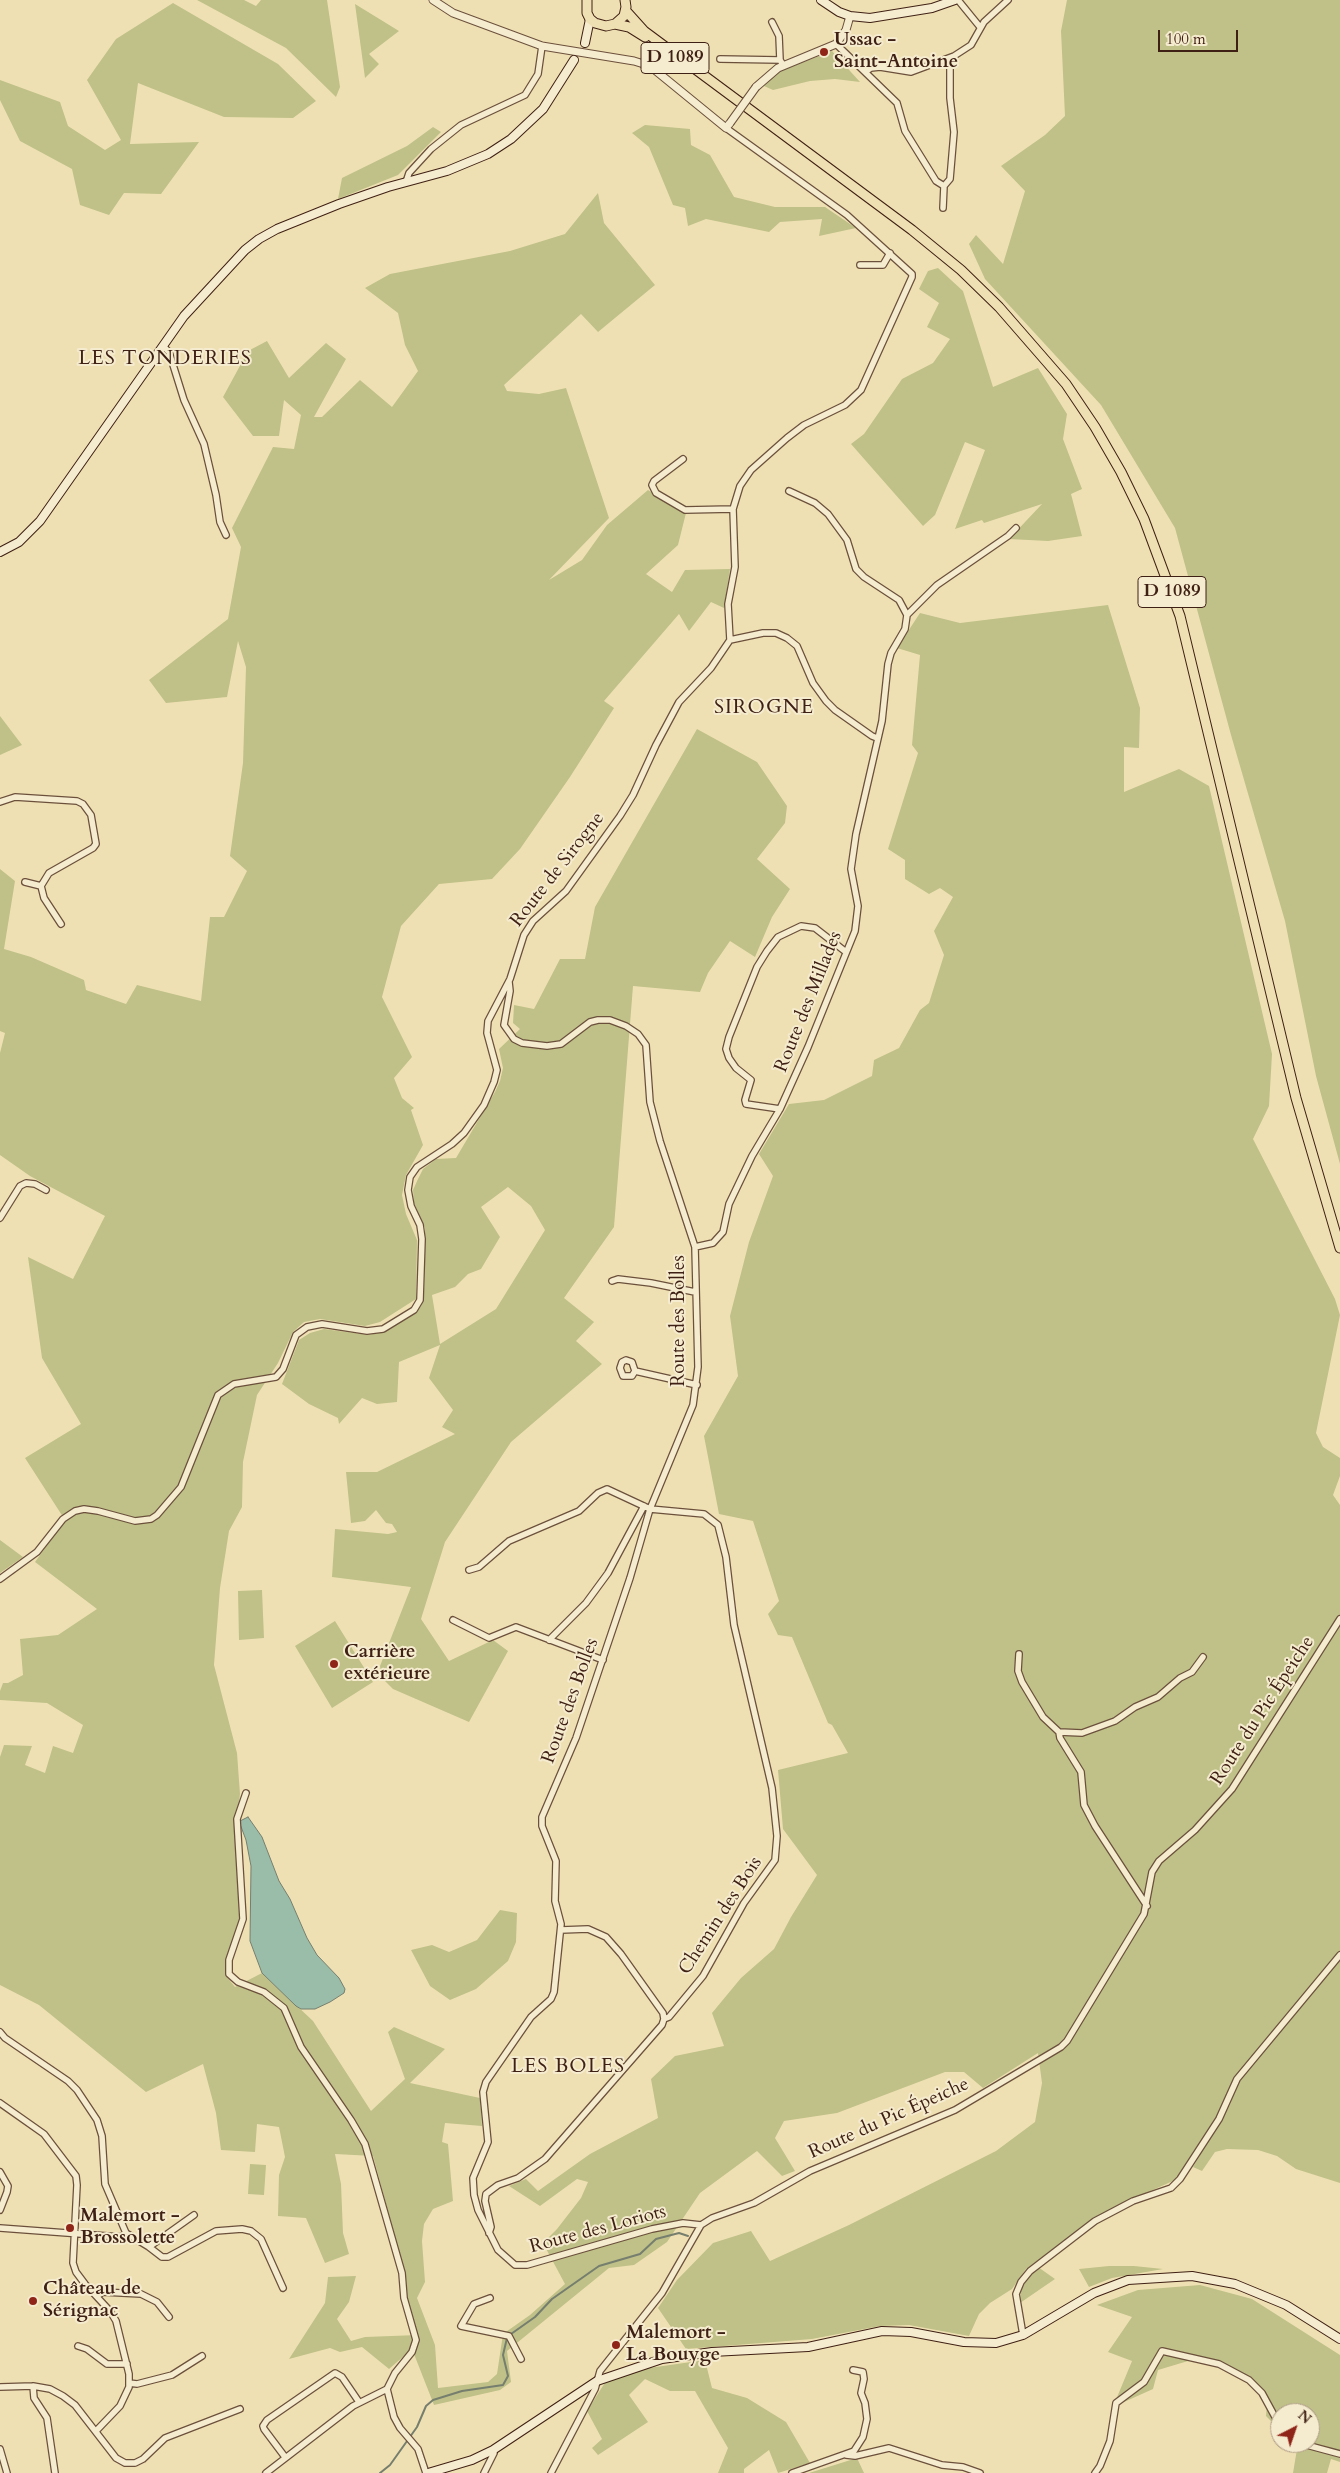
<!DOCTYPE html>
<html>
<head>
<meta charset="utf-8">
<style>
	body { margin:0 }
	#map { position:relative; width:1340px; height:2473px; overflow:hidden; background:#efe0b3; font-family:Cardo,serif }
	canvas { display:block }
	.north { position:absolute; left:1270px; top:2403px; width:50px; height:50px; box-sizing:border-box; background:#f5ebce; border:1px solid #ac9a84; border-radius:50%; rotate:41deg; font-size:14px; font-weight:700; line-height:20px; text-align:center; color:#3f2014 }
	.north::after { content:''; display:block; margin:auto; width:18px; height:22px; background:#8f2418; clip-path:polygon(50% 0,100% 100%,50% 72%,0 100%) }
	.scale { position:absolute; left:1158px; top:30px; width:80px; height:22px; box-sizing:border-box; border:2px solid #3f2014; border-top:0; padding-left:6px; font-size:15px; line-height:18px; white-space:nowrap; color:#3f2014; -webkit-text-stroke:4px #f5ebce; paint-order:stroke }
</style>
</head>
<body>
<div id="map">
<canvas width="1340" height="2473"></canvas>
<div class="north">N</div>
<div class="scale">100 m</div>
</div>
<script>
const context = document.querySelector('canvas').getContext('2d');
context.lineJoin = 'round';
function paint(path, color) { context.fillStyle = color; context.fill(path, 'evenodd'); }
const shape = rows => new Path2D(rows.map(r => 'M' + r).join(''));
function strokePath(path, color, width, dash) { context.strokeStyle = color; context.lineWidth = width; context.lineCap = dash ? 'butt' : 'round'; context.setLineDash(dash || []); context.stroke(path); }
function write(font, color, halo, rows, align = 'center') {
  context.font = font + ' Cardo,serif'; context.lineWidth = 4; context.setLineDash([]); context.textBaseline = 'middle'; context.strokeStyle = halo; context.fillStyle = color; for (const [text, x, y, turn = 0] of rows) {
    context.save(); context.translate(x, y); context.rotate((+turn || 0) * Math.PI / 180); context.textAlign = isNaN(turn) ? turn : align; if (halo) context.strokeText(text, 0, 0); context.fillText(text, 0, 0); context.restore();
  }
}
paint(shape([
	[197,0,244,0,256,6,261,0,327,0,340,87,336,97,286,48],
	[1067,0,1340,0,1340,1164,1316,1076,1285,921,1231,735,1175,528,1101,405,985,279,969,244,976,235,1003,264,1025,191,1001,166,1045,135,1065,116,1061,31],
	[173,3,278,64,316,101,293,118,224,117,138,83,130,144,199,142,161,194,124,193,109,215,80,205,72,169,20,141,0,100,0,80,60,102,68,126,105,150,121,140,87,80,116,39],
	[355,4,399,31,369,54,379,64,365,78],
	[832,51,860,82,835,79,810,81,773,90,764,86,778,72],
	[645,125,690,129,691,145,710,155,734,197,775,207,825,207,856,228,819,236,822,219,780,222,769,232,706,219,688,226,685,208,673,205,649,147,632,133],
	[433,127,441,132,398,175,338,199,342,178,407,146],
	[598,193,604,223,655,285,598,332,581,314,504,385,507,391,539,394,566,388,609,518,549,580,582,560,607,525,648,490,686,513,678,545,646,574,672,592,685,570,730,569,724,608,711,602,689,631,679,614,604,701,614,708,570,777,520,849,492,879,439,884,401,926,382,997,412,1057,394,1078,402,1098,414,1108,411,1110,423,1145,406,1175,402,1195,406,1214,417,1240,416,1299,380,1322,365,1326,320,1319,304,1322,293,1332,278,1363,257,1395,243,1462,242,1507,229,1531,220,1588,214,1665,237,1753,240,1794,235,1840,241,1885,241,1926,228,1959,227,1977,235,1987,262,1973,313,2021,371,2111,405,2079,388,2032,394,2027,445,2049,410,2083,480,2098,482,2126,445,2123,442,2142,448,2144,453,2201,433,2209,424,2224,422,2241,425,2282,417,2298,435,2345,438,2388,488,2382,497,2374,503,2334,530,2315,565,2284,543,2243,557,2229,581,2198,588,2182,577,2179,540,2206,509,2186,526,2179,538,2191,590,2154,658,2118,651,2079,675,2056,724,2046,712,2013,741,1978,774,1949,791,1917,817,1875,783,1829,778,1770,848,1753,832,1725,828,1723,792,1637,778,1635,768,1614,779,1601,753,1521,719,1514,704,1436,738,1376,730,1316,749,1242,773,1176,759,1154,789,1104,824,1100,872,1076,874,1060,899,1048,920,1010,929,1003,944,955,934,931,953,897,940,888,929,894,905,879,905,860,888,849,918,753,912,745,920,655,897,648,920,613,960,623,1108,605,1140,708,1139,748,1124,747,1124,792,1179,769,1209,786,1272,1054,1269,1106,1253,1139,1335,1299,1340,1315,1316,1433,1323,1447,1340,1458,1340,1476,1333,1495,1340,1505,1340,1617,1296,1695,1340,1625,1340,2183,1296,2169,1277,2156,1258,2150,1227,2149,1215,2152,1202,2171,1193,2167,1232,2101,1175,2180,1122,2204,1084,2227,1026,2269,1012,2289,990,2303,979,2314,969,2336,909,2325,880,2326,812,2339,686,2349,658,2308,677,2280,713,2243,751,2231,770,2261,849,2225,996,2151,1035,2122,1042,2083,1038,2053,983,2088,964,2072,945,2072,837,2113,784,2121,775,2138,795,2171,782,2176,757,2151,700,2193,667,2242,634,2265,609,2268,507,2351,511,2382,500,2390,434,2405,412,2349,389,2369,362,2347,340,2352,330,2348,289,2359,325,2303,328,2277,356,2276,349,2302,337,2319,351,2341,365,2337,418,2335,407,2298,406,2277,373,2156,335,2154,341,2184,343,2233,349,2254,325,2263,306,2218,278,2216,279,2175,285,2157,279,2127,257,2124,255,2152,221,2150,216,2113,203,2064,146,2092,39,2005,0,1985,0,1757,4,1745,32,1746,25,1765,45,1773,53,1746,73,1753,83,1725,47,1703,0,1700,0,1691,3,1683,8,1683,23,1675,20,1639,58,1635,97,1609,35,1562,65,1520,25,1458,81,1424,42,1358,28,1257,73,1279,105,1216,30,1176,0,1155,0,1053,5,1033,0,1031,0,869,15,881,4,949,31,957,84,980,86,990,126,1004,137,985,201,1001,210,917,224,917,247,871,230,856,243,763,246,667,238,641,227,697,166,703,149,680,228,619,241,547,232,528,273,447,294,449,301,415,284,400,279,436,253,436,223,397,248,351,267,341,289,378,326,343,346,359,314,417,322,417,360,380,392,407,418,371,405,345,398,313,365,288,390,274,510,251,565,234],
	[938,268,963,291,993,387,1038,368,1067,414,1063,439,1082,489,1071,494,1082,536,1048,541,1009,539,1042,504,984,523,982,520,955,529,985,450,965,442,935,515,923,526,851,444,864,434,902,379,933,363,950,339,927,327,939,303,919,289,928,271],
	[0,716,22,745,0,755],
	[697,729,757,762,787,806,785,823,757,859,790,889,772,917,755,957,730,941,708,973,700,992,633,986,614,1227,564,1298,594,1322,576,1341,602,1364,511,1442,445,1542,421,1619,449,1661,493,1640,508,1651,469,1722,393,1689,382,1678,380,1666,411,1587,332,1577,335,1529,388,1534,397,1532,392,1524,386,1523,376,1510,365,1521,351,1523,346,1472,377,1472,455,1434,442,1427,453,1410,429,1378,440,1345,399,1362,397,1402,377,1404,362,1398,339,1424,338,1418,309,1404,282,1384,299,1340,310,1333,324,1329,368,1335,384,1332,412,1315,421,1306,424,1297,425,1228,414,1203,413,1190,418,1179,423,1169,436,1159,456,1158,495,1092,500,1081,503,1068,499,1049,520,1029,513,1023,514,1005,534,1009,560,959,585,959,595,907],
	[508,1187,531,1206,545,1230,496,1309,440,1344,432,1295,455,1287,468,1274,481,1269,500,1237,481,1207],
	[0,1540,23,1557,0,1573],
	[262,1590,264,1638,239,1640,238,1591],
	[335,1621,373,1682,332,1708,295,1646],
	[500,1910,517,1913,516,1942,508,1961,476,1989,450,2000,430,1986,411,1950,432,1945,449,1952,477,1940],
	[250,2164,266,2165,264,2195,248,2194],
	[1109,2266,1134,2266,1163,2269,1112,2278,1089,2287,1079,2269],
	[1038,2267,1055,2279,1020,2303,1021,2290,1030,2274],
	[1200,2285,1252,2299,1340,2355,1340,2462,1331,2459,1327,2473,1293,2473,1297,2449,1292,2443,1310,2443,1310,2413,1280,2413,1280,2430,1266,2416,1267,2403,1245,2378,1198,2358,1158,2370,1153,2389,1113,2407,1132,2361,1108,2352,1132,2317,1097,2305,1138,2290],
	[705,2360,712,2388,747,2398,786,2422,810,2463,778,2473,769,2450,744,2469,744,2473,718,2473,728,2448,695,2391,670,2391,645,2379,629,2395,648,2422,598,2455,592,2448,602,2439,587,2411,606,2381,649,2368],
	[857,2458,864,2473,809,2473]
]), '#bfc188');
const water = shape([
	[248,1817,262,1837,279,1881,290,1899,307,1938,317,1955,339,1978,345,1989,344,1993,330,2002,315,2009,301,2009,296,2006,262,1973,250,1941,251,1866,246,1840,240,1824,240,1821,248,1817]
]);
paint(water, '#9abdaa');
strokePath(water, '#767e6e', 1);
strokePath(shape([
	[511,2334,535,2317,552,2299,599,2266,640,2254,656,2239,679,2233,688,2236],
	[380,2473,390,2465,417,2427,426,2406,433,2400,462,2391,503,2385,508,2376,503,2355,507,2338]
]), '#767e6e', 2);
const minor = shape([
	[958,0,980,27],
	[772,22,779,36,780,60],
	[836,44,897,103,905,131,936,181,944,186],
	[720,59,780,60,783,65],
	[865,72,871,68,880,67,911,72,954,56,971,45,984,22,1008,0],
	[406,182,409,173,431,149,461,125,525,95,538,74,542,46],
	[944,186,950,179,954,132,950,98,950,67,954,56],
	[943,208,944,186],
	[860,265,883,265,890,253],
	[163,346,169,352,184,400,204,444,216,495,220,522,226,535],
	[683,459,654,481,652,485,656,493,685,510,733,509],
	[907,615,937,585,1008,536,1016,528],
	[730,640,763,633,776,633,787,638,797,646,813,683,826,701,835,710,872,736,877,738],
	[0,802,15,797,77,801,83,804,91,815,96,844,93,848,49,873,41,886,44,898,61,924],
	[25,882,41,886],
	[509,982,510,991,504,1025,514,1039,522,1043,547,1046,561,1044,590,1022,598,1020,610,1020,626,1026,638,1034,646,1045,650,1102,660,1141,695,1247,698,1367,693,1405,650,1509,630,1578,576,1738,542,1817,542,1826,556,1861,555,1901,561,1924,554,1992,551,1999,531,2017,486,2082,483,2092,488,2142,473,2178,474,2195,478,2210,498,2250,515,2265,527,2265,652,2229,683,2223,701,2225],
	[780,1109,746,1104,745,1100,751,1080,736,1068,729,1058,726,1049,729,1037,757,967,767,951,778,937,801,926,815,928,846,952],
	[0,1218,20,1186,26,1183,35,1184,46,1190],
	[695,1247,713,1243,723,1232,729,1204,752,1156,780,1109,808,1047,855,931,858,906,851,869,856,834,882,721,888,664,891,653,905,629,907,615,899,600,864,577,856,569,847,540,828,514,815,503,789,491],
	[612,1281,618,1279,651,1283,695,1292],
	[635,1371,632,1376,623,1376,620,1368,622,1362,626,1360,632,1362,635,1371,697,1385],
	[469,1570,479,1567,509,1541,579,1511,598,1493,607,1489,650,1509,704,1514,718,1525,726,1557,734,1625,772,1788,777,1836,775,1860,744,1903,703,1976,669,2017,664,2019],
	[0,1579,37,1552,63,1519,75,1511,84,1509,98,1511,135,1521,151,1519,157,1515,181,1487,218,1395,234,1384,276,1377,283,1369,296,1335,307,1327,322,1324,367,1331,383,1329,414,1310,420,1300,422,1239,420,1225,411,1206,408,1190,410,1177,417,1167,452,1144,464,1133,484,1105,494,1082,497,1070,487,1033,488,1021,510,979,524,935,533,921,566,891,620,816,633,795,656,745,679,702,711,668,730,640,728,604,735,567,733,509,740,486,751,470,787,438,804,425,845,405,861,390,912,277,912,274,847,215,726,128],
	[453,1620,489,1638,516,1627,603,1660],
	[549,1640,586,1603,608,1573,644,1506],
	[1019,1654,1018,1671,1022,1682,1043,1717,1059,1732,1060,1738,1081,1772,1084,1805,1095,1826,1147,1906],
	[1059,1732,1082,1733,1115,1721,1135,1707,1158,1697,1180,1678,1192,1672,1203,1657],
	[246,1793,237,1819,243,1919,229,1960,229,1974,238,1982,264,1992,284,2008,301,2047,351,2120,365,2144,402,2273,404,2298,416,2340,412,2352,395,2373,387,2389,394,2417,400,2428,418,2449,426,2473],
	[0,2032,5,2038,68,2081,77,2090,97,2120,102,2136,105,2184,126,2233,149,2247,194,2215],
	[0,2103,44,2134,76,2176,77,2185,73,2263,76,2272,85,2284,110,2311,116,2321,129,2374,129,2387,120,2406,96,2431],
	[0,2172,8,2186,7,2192,0,2210],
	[0,2228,121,2237,126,2233],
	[489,2233,491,2227,485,2201,486,2194,498,2185,518,2178,545,2159,662,2025,664,2019,663,2013,621,1954,606,1937,588,1929,561,1930],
	[149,2247,162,2257,168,2257,216,2231,242,2229,251,2231,261,2239,283,2288],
	[97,2296,103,2292,141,2294,157,2302,169,2317],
	[490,2298,474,2304,461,2326,509,2336,521,2359],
	[1023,2335,1016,2294,1021,2282,1030,2271,1095,2221,1133,2201,1171,2188,1180,2179,1219,2119,1237,2079,1340,1955],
	[78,2346,87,2349,107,2364,127,2364],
	[129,2383,137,2384,172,2375,202,2356],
	[33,2386,34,2398,47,2418,55,2473],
	[0,2387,33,2386,50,2389,63,2396,75,2405,116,2458,125,2463,135,2463,143,2459,165,2438,240,2409],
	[1299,2443,1340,2454],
	[0,2449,7,2473],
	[846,2455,855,2456,889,2448,942,2465,963,2467,980,2473],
	[285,2457,264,2429,263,2426,267,2420,335,2373,342,2377,359,2402],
	[266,2473,353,2406,387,2389],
	[484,2473,494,2453,493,2450],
	[551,2473,595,2389,600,2371,662,2293,701,2225,712,2218,754,2203,810,2171,955,2110,1061,2047,1067,2041,1144,1914,1152,1872,1159,1861,1195,1830,1232,1789,1340,1619],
	[792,2473,854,2451,863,2437,867,2419,865,2403,861,2393,864,2379,863,2372,853,2370],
	[1095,2473,1100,2466,1110,2441,1116,2403,1144,2382,1162,2351,1219,2364,1249,2380,1262,2393,1280,2426]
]);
const tertiary = shape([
	[433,0,453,13,542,46,634,61,650,66,726,128,730,123],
	[756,87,778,68,836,44,846,30,850,16]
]);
const secondary = shape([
	[821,0,839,12,850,16,870,18,932,8,955,0],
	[585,43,590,19],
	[0,552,19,542,40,521,184,316,245,250,259,239,277,229,339,204,388,187,447,171,488,154,511,139,543,109,574,60],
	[428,2473,472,2460,493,2450,597,2381,662,2359,712,2352,808,2347,882,2331,911,2332,964,2342,996,2343,1023,2335,1094,2293,1128,2280,1192,2276,1235,2284,1286,2305,1340,2339]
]);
const trunk = shape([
	[587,0,587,13,590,19,595,23,606,26,615,24,624,16,626,7,625,0],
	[626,11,644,31,912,230,961,270,999,307,1066,384,1095,427,1121,472,1144,519,1180,616,1296,1098,1340,1248],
	[615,24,629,27,645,37]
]);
strokePath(minor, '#6b503c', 8);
strokePath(tertiary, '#6b503c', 9);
strokePath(secondary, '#3f2014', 10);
strokePath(trunk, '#3f2014', 11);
strokePath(minor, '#f5ebce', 5.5);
strokePath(tertiary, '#f5ebce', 7);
strokePath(secondary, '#f5ebce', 8);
strokePath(trunk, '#efe0b3', 9);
const tertiaryBridge = shape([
	[730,123,756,87]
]);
strokePath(tertiaryBridge, '#6b503c', 9, []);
strokePath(tertiaryBridge, '#f5ebce', 7);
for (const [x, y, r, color] of [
	[824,52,5,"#8f2418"],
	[334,1664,5,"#8f2418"],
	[70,2228,5,"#8f2418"],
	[33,2301,5,"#8f2418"],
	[616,2345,5,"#8f2418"]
]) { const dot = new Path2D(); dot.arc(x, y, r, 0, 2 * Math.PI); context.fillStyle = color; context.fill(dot); strokePath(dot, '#f5ebce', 2); }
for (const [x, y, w] of [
	[675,58,68],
	[1172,592,68]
]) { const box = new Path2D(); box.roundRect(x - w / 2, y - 15.5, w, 31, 4); context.fillStyle = '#f5ebce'; context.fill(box); strokePath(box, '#3f2014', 1); }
write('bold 18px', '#3f2014', null, [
	["D 1089",675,58],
	["D 1089",1172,592]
]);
write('bold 19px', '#3f2014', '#f5ebce', [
	["Ussac -",834,41],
	["Saint-Antoine",834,63],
	["Carrière",344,1653],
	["extérieure",344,1675],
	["Malemort -",80,2217],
	["Brossolette",80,2239],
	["Château de",43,2290],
	["Sérignac",43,2312],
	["Malemort -",626,2334],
	["La Bouyge",626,2356]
], 'left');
write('19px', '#3f2014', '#f5ebce', [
	["Route de Sirogne",558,870,-52],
	["Route des Millades",809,1002,-68],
	["Route des Bolles",680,1321,-90],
	["Route des Bolles",571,1701,-70],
	["Route du Pic Épeiche",1263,1711,-57],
	["Chemin des Bois",721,1916,-57],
	["Route du Pic Épeiche",889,2119,-24],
	["Route des Loriots",598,2230,-15]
]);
context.letterSpacing = '1px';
write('20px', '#3f2014', '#f5ebce', [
	["LES TONDERIES",165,359],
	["SIROGNE",764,708],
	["LES BOLES",568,2067]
]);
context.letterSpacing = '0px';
</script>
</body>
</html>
